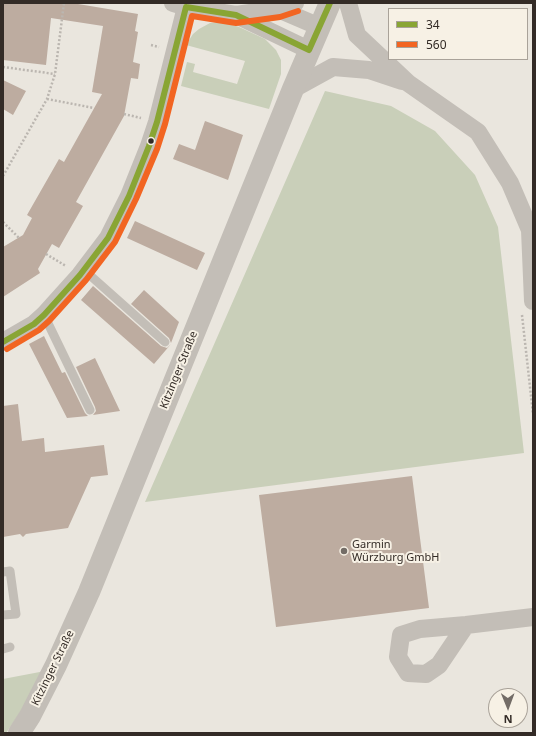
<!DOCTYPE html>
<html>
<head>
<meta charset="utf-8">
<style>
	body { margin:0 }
	#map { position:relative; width:536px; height:736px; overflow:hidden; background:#eae6de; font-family:"Noto Sans",sans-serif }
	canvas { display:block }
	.frame { position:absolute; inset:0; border:4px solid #332b26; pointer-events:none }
	.legend { position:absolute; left:388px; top:8px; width:140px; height:52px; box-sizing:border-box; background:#f7f1e5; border:1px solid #a9a299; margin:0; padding:5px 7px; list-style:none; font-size:12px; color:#332b26 }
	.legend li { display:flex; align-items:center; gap:8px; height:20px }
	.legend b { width:20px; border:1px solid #a9a299 }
	.north { position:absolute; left:488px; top:688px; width:40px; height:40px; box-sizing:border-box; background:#f7f1e5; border:1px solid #a9a299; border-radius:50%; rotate:179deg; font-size:11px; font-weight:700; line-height:16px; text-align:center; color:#332b26 }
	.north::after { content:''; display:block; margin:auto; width:14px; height:18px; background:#736c66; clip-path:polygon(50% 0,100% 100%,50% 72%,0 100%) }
</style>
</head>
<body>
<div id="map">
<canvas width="536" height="736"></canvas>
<div class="frame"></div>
<ul class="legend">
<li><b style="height:5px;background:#89a534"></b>34</li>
<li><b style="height:5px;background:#f26522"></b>560</li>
</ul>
<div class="north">N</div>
</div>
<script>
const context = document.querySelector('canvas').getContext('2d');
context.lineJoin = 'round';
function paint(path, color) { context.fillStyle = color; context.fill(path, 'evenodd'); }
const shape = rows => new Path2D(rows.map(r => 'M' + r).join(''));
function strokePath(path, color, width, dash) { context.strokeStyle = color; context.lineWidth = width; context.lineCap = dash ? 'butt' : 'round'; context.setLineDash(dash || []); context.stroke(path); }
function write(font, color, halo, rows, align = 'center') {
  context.font = font + ' "Noto Sans",sans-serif'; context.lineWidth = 4; context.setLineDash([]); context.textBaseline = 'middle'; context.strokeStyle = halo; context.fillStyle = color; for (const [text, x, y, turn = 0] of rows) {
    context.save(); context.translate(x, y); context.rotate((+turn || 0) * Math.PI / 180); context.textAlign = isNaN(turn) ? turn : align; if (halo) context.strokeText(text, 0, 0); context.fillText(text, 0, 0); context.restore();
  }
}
paint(shape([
	[224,22,239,27,265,39,276,50,281,60,281,74,269,109,181,86,187,62,195,64,193,72,237,84,245,61,186,45,193,34,199,29,210,23],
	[325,91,391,106,435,131,475,175,498,227,524,453,145,502],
	[45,671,21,711,6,733,3,733,3,679]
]), '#c9cfb9');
paint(shape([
	[3,3,72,3,138,14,135,31,138,32,133,62,140,64,138,79,131,78,124,116,76,202,83,206,59,248,52,244,38,269,40,273,3,297,3,247,23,235,32,218,27,215,59,159,64,162,102,94,92,92,103,26,51,18,46,65,3,60],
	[3,80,26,91,13,115,3,109],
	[205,121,243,135,228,180,173,159,179,144,195,150],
	[135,221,205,253,197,270,127,238],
	[93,286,161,346,167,348,171,344,154,364,81,300],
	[144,290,179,322,171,343,169,338,131,304],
	[44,336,62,373,65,372,85,413,88,416,67,418,29,344],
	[95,358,120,411,93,415,96,411,95,407,76,367],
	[18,404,22,441,44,438,45,452,104,445,108,475,91,477,68,528,26,534,23,537,20,534,3,537,3,406],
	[412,476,429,608,276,627,259,495]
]), '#bdaca0');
strokePath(shape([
	[151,45,159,47],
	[3,67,55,74],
	[47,99,94,108],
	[124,114,141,118],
	[3,176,47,99,55,74,64,3],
	[3,222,20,239],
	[46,254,66,266],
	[522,315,533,414]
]), '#bbb6b0', 2.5, [2, 2]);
strokePath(shape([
	[84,270,165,342],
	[44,315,90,410],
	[3,572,10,571,16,614,3,615],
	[3,649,10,647]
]), '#c3beb7', 9);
strokePath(shape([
	[173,3,186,7,236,15,278,9,295,3],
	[348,3,357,35,408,83,478,132,510,183,530,230,533,301],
	[278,9,320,27],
	[236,15,309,50],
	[293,89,333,67,369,70,402,81],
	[3,342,34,324,44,315,80,275,108,238,129,196,149,146,157,122,186,7],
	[466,625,439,665,426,674,408,673,398,657,401,635,420,629,466,625,533,617]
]), '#c3beb7', 18);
strokePath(shape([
	[19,733,30,716,56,665,89,592,293,89,330,3]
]), '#c3beb7', 22);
strokePath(shape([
	[186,7,236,15,309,50,330,3],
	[3,342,34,324,44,315,80,275,108,238,129,196,149,146,157,122,186,7]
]), '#89a534', 6);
strokePath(shape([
	[7,349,39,330,49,321,86,280,115,242,136,199,157,149,165,124,192,16,236,23,280,17,298,11]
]), '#f26522', 6);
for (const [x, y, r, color] of [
	[151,141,3.5,"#332b26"],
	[344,551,4,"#736c66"]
]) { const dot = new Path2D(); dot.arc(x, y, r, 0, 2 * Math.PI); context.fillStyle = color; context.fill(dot); strokePath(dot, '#f7f1e5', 1.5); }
write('11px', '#332b26', '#f7f1e5', [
	["Kitzinger Straße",179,370,-68],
	["Kitzinger Straße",53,668,-64]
]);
write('11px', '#332b26', '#f7f1e5', [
	["Garmin",352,545],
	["Würzburg GmbH",352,558]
], 'left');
</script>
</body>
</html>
